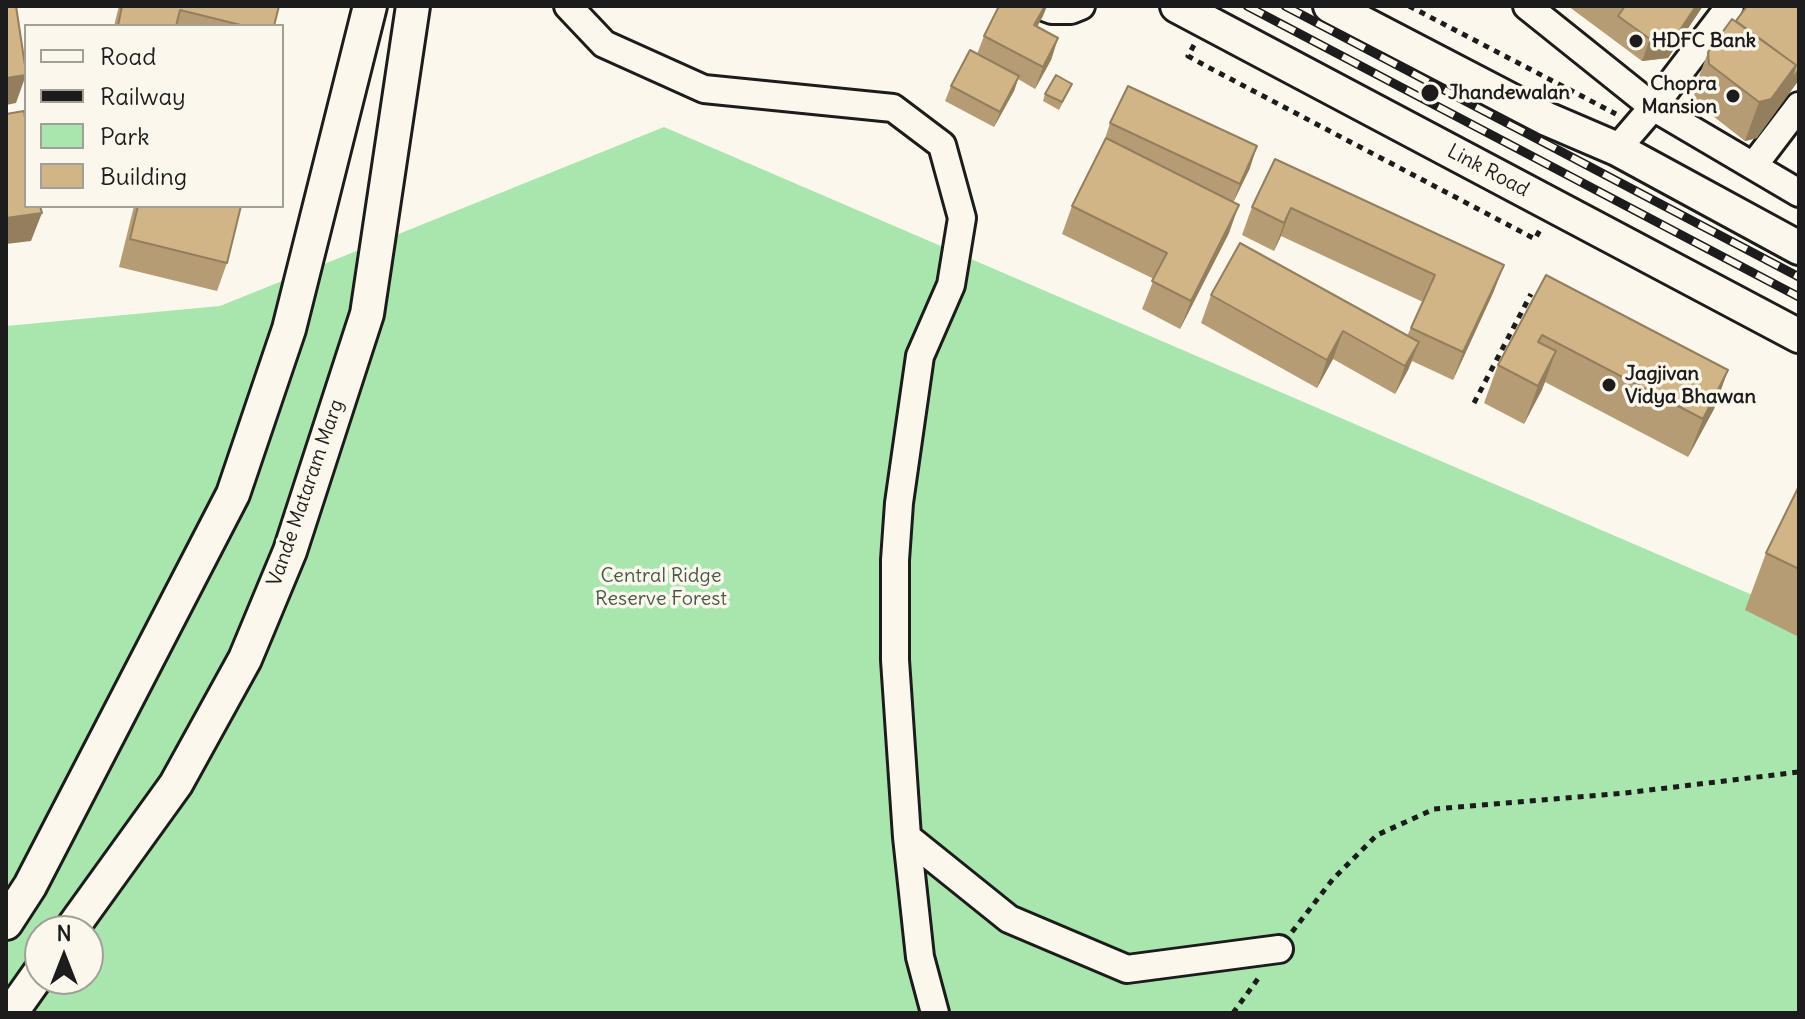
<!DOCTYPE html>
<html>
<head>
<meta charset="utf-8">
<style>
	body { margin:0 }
	#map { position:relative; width:1805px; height:1019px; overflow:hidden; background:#fbf7ec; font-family:Delius,sans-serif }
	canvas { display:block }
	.frame { position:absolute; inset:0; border:8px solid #1c1c1c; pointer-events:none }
	.legend { position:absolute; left:24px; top:24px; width:260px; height:184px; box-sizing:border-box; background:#fbf7ec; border:2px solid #a29f99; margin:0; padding:10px 14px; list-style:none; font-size:24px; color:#1c1c1c }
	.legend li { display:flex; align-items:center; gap:16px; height:40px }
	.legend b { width:40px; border:2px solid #a29f99 }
	.north { position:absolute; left:24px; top:915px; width:80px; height:80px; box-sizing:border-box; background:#fbf7ec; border:2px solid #a29f99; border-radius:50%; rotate:0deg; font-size:22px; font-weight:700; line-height:32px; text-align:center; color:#1c1c1c }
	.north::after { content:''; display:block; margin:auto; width:28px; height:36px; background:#1c1c1c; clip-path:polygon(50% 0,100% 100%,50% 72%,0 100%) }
</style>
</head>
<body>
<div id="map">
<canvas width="1805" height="1019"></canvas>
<div class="frame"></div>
<ul class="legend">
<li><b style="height:10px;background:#fbf7ec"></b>Road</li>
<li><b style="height:10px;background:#1c1c1c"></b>Railway</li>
<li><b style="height:22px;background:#a8e6ad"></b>Park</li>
<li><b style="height:22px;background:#d2b587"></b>Building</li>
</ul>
<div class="north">N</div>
</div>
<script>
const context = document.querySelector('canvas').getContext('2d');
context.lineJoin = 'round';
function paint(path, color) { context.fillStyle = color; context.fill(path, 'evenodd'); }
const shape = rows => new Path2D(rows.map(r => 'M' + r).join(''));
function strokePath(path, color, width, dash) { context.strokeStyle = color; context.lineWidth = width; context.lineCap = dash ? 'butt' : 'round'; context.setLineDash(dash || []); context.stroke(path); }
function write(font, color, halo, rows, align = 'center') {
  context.font = font + ' Delius,sans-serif'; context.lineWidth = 7; context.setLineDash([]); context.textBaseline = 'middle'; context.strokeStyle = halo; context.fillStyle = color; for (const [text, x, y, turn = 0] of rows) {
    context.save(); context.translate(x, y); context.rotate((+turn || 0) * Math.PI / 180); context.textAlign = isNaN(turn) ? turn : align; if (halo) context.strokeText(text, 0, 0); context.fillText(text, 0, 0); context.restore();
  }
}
paint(shape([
	[664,127,1799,615,1799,1013,6,1013,6,326,220,306],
	[40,931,88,931,88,979,40,979]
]), '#a8e6ad');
const minor = shape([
	[568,6,604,44,704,89,893,108,942,145,962,218,951,285,920,356,899,503,895,560,895,660,907,837,920,957,935,1013],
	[1041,6,1052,10,1071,10,1081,6],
	[1527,6,1653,107,1799,193],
	[1617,149,1653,107,1730,6],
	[1754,165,1799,106],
	[907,837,1009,919,1127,969,1279,949]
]);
const major = shape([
	[1177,6,1799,336],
	[1330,6,1547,119,1617,149,1799,248],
	[6,923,30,886,233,494,289,329,370,6],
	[70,931,176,784,245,659,290,551,367,314,413,6],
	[11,1013,40,972]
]);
strokePath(minor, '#1c1c1c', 32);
strokePath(major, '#1c1c1c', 38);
strokePath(shape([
	[1409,6,1616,114],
	[1194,45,1188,56,1206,66,1535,239,1541,228],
	[1474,403,1531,294],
	[1292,932,1333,879,1377,835,1434,809,1625,793,1799,772],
	[1233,1013,1260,976]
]), '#1c1c1c', 5, [6, 6]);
strokePath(minor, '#fbf7ec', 26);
strokePath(major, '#fbf7ec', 32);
const rail = shape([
	[1247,6,1799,297],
	[1285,6,1799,277]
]);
strokePath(rail, '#1c1c1c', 9);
strokePath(rail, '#fbf7ec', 6, [18]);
paint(shape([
	[119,6,279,6,274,26,114,26],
	[999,6,1047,6,1037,27,1058,38,1051,60,1035,89,1018,79,1014,91,994,127,945,101,951,86,977,54,984,36],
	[1568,6,1703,6,1668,58,1642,61],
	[1799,6,1757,138,1745,141,1695,102,1694,90,1708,52,1736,21],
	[1069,91,1059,110,1043,101,1045,94],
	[1110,123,1250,168,1233,202,1229,233,1180,329,1142,309,1154,279,1062,234,1072,206,1103,145],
	[1275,159,1504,265,1493,293,1453,380,1412,361,1408,370,1395,394,1333,359,1317,388,1201,323,1211,295,1407,336,1423,302,1281,236,1274,251,1242,235,1252,207],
	[134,206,241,206,227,263,217,291,119,267],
	[1546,275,1728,370,1714,409,1688,457,1545,382,1524,424,1484,403,1498,365],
	[1799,486,1799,637,1745,610,1766,553]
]), '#b59c74');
paint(shape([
	[1045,6,1047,6,1043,16,1026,47,1034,25],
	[1696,6,1703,6,1668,58,1642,61,1650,39],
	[1058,38,1051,60,1035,89,1043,67],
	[1796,65,1799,69,1799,80,1757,138,1745,141,1759,102],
	[26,75,16,103,6,105,6,78],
	[1019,76,1014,91,994,127,1000,112],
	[1257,146,1250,168,1232,205,1240,184],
	[1239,205,1229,233,1180,329,1191,301],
	[1291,208,1281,236,1274,251,1284,223],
	[42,213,31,241,6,244,6,218],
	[1504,265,1493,293,1453,380,1463,352],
	[1343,331,1333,359,1317,388,1327,360],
	[1419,342,1408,370,1395,394,1405,366],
	[1556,351,1542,390,1524,424,1538,386],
	[1728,370,1714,409,1688,457,1703,419]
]), '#937f5e');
const building = shape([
	[6,6,16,6,26,72,26,75,6,78,6,6],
	[122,6,279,6,274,26,245,26,180,10,176,26,118,26,122,6],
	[999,6,1045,6,1034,25,1058,38,1043,67,984,36,999,6],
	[1625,6,1696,6,1676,36,1650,39,1618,16,1625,6],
	[1747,6,1799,6,1799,69,1790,82,1796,65,1736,21,1747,6],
	[1732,19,1796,65,1771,99,1759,102,1709,64,1708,52,1732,19],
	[970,50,1019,76,1000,112,951,86,970,50],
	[1056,75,1072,84,1062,102,1045,94,1056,75],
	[1128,86,1257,146,1240,184,1110,123,1128,86],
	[24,111,26,124,26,206,40,206,42,213,6,218,6,114,24,111],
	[1106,138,1239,205,1191,301,1152,281,1167,253,1072,206,1106,138],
	[1275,159,1504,265,1463,352,1411,328,1435,275,1291,208,1284,223,1252,207,1275,159],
	[138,206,241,206,227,263,130,239,138,206],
	[1240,243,1419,342,1405,366,1343,331,1327,360,1211,295,1240,243],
	[1546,275,1728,370,1703,419,1542,335,1538,342,1556,351,1538,386,1498,365,1546,275],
	[1799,486,1799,569,1766,553,1799,486]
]);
paint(building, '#d2b587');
strokePath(building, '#937f5e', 2);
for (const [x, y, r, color] of [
	[1636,41,8,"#1c1c1c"],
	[1430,93,10,"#1c1c1c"],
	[1733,96,8,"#1c1c1c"],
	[1609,385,8,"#1c1c1c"]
]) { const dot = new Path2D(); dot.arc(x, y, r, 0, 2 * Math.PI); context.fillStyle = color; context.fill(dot); strokePath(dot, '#fbf7ec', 3); }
write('bold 20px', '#1c1c1c', '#fbf7ec', [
	["HDFC Bank",1652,41],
	["Chopra",1717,84,"right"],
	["Mansion",1717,107,"right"],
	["Jhandewalan",1448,93],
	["Jagjivan",1625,374],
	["Vidya Bhawan",1625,397]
], 'left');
write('20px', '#1c1c1c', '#fbf7ec', [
	["Link Road",1488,171,28],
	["Vande Mataram Marg",306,493,-71]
]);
write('20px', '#465948', '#fbf7ec', [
	["Central Ridge",661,576],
	["Reserve Forest",661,599]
]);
</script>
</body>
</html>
